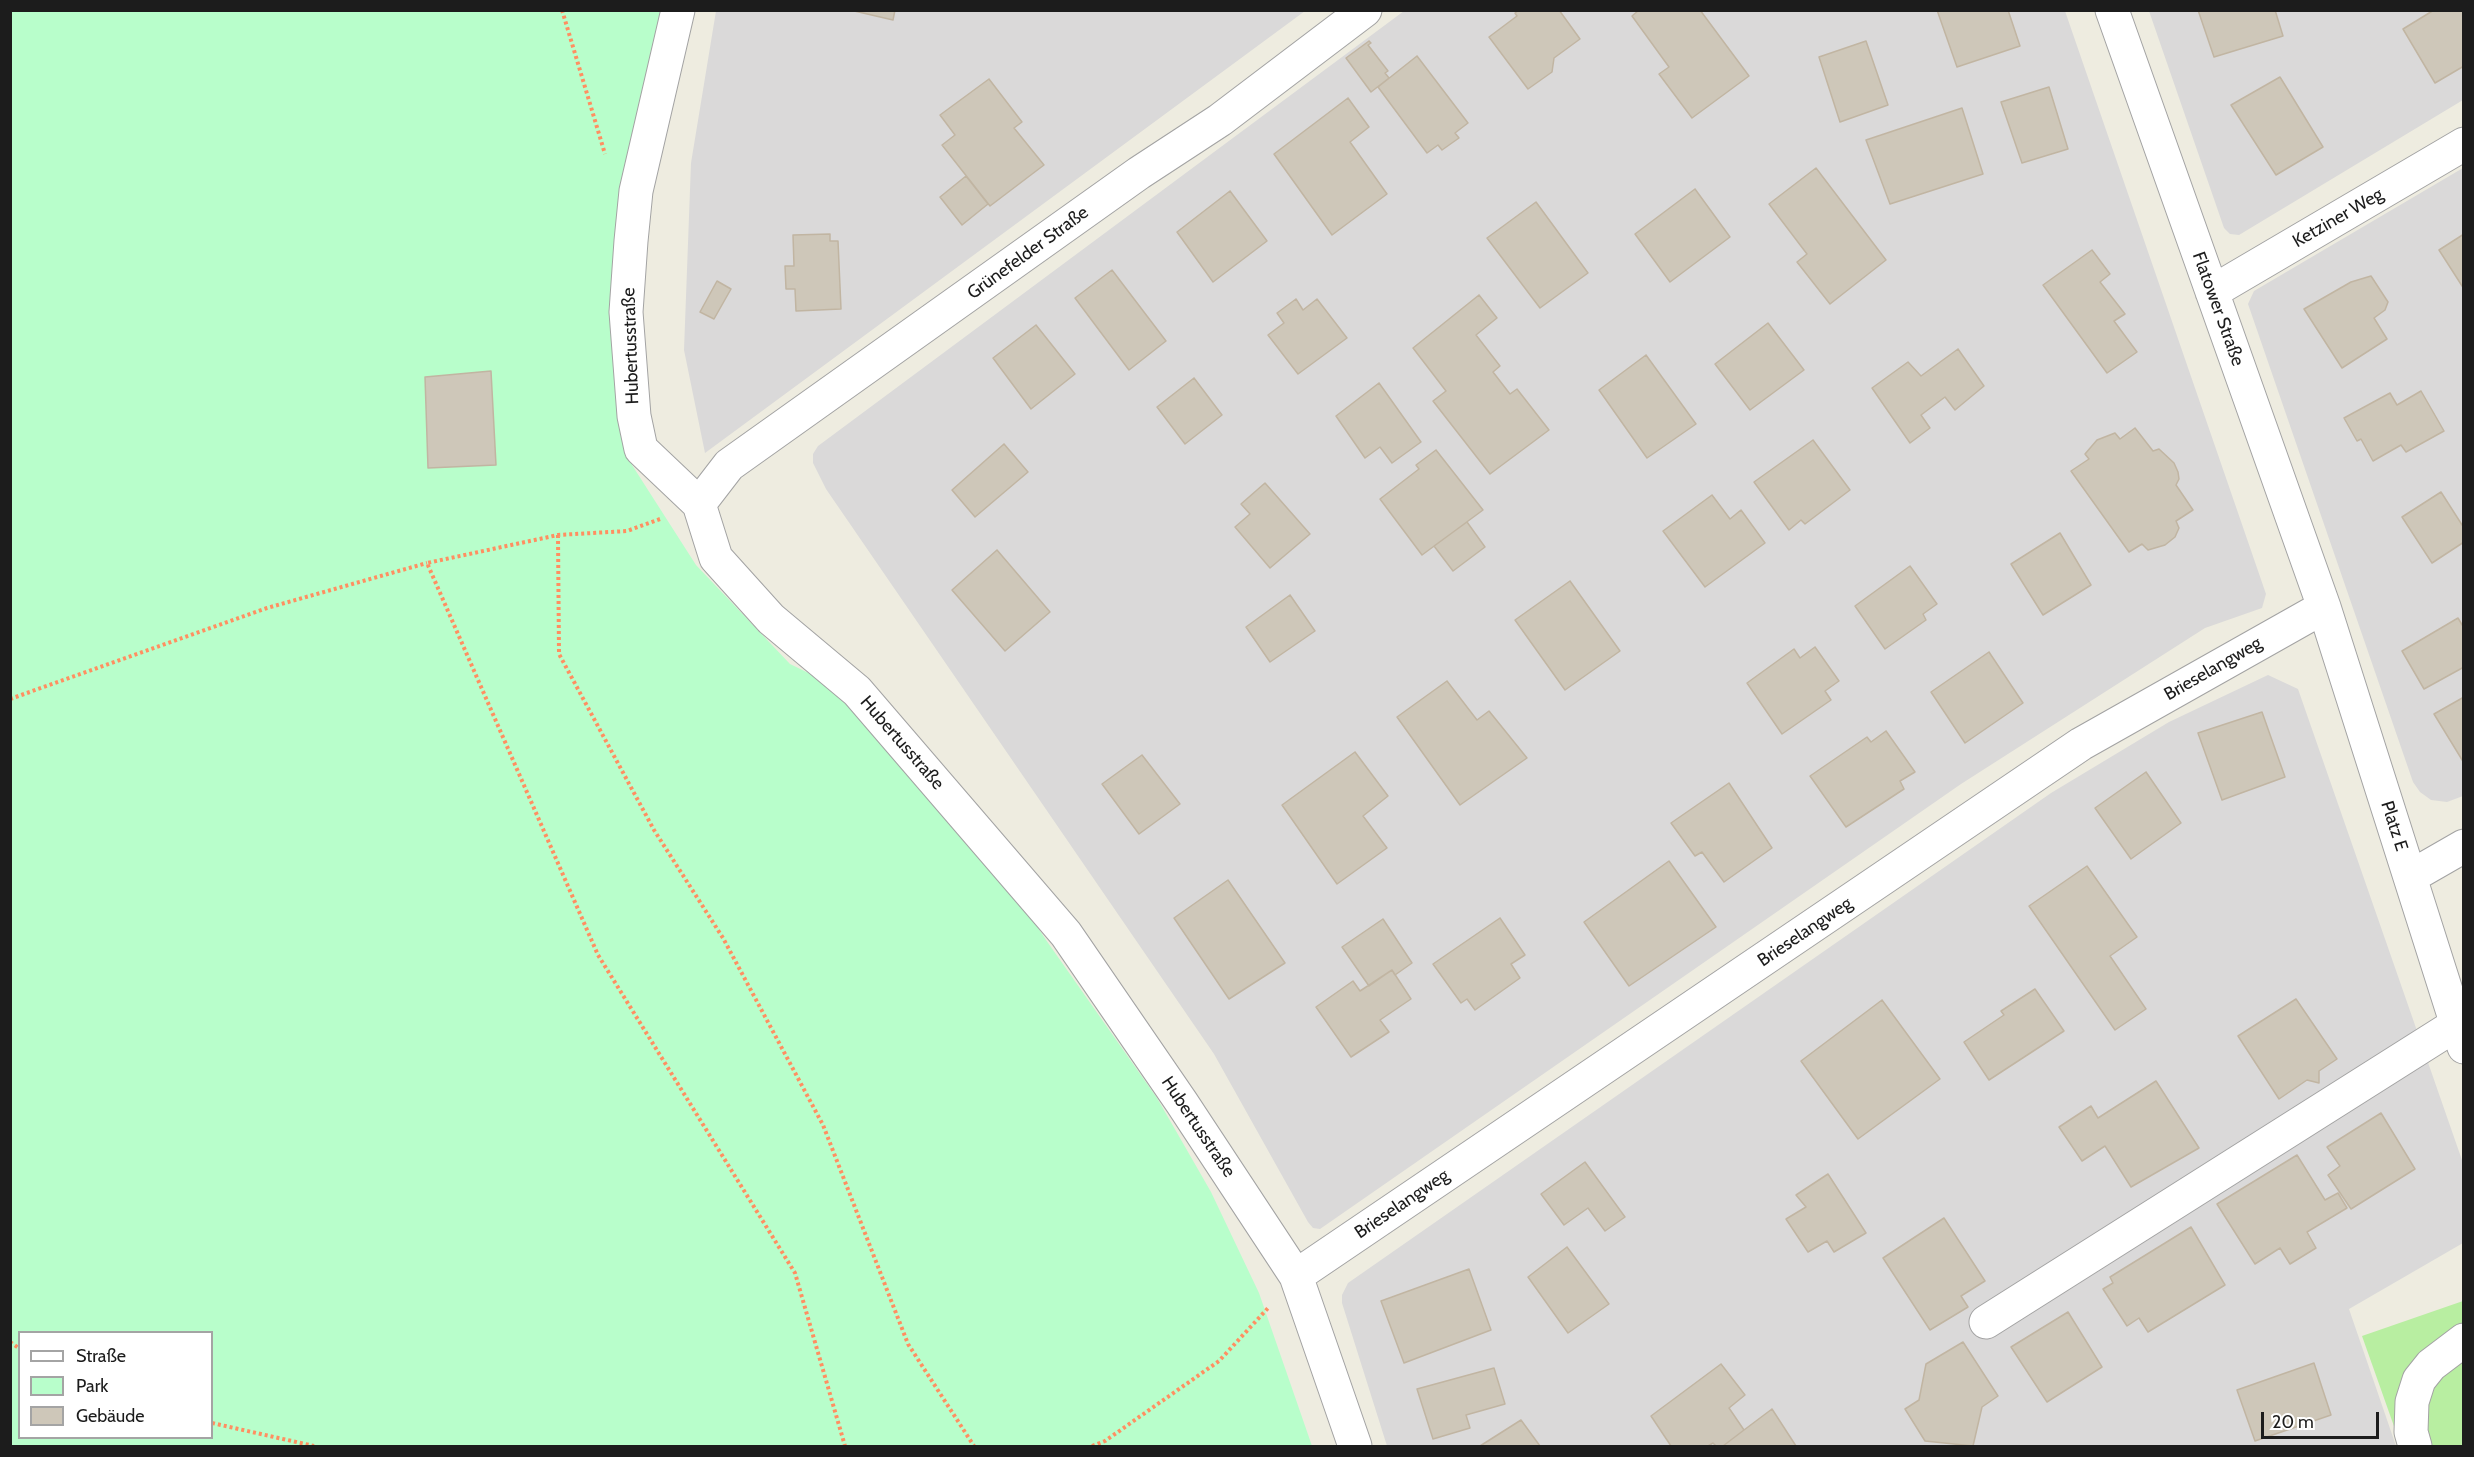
<!DOCTYPE html>
<html>
<head>
<meta charset="utf-8">
<style>
	body { margin:0 }
	#map { position:relative; width:2474px; height:1457px; overflow:hidden; background:#eeece0; font-family:Cabin,sans-serif }
	canvas { display:block }
	.frame { position:absolute; inset:0; border:12px solid #1c1c1c; pointer-events:none }
	.legend { position:absolute; left:18px; top:1331px; width:195px; height:108px; box-sizing:border-box; background:#fff; border:2px solid #a4a4a4; margin:0; padding:8px 10px; list-style:none; font-size:18px; color:#1c1c1c }
	.legend li { display:flex; align-items:center; gap:12px; height:30px }
	.legend b { width:30px; border:2px solid #a4a4a4 }
	.scale { position:absolute; left:2261px; top:1412px; width:118px; height:27px; box-sizing:border-box; border:3px solid #1c1c1c; border-top:0; padding-left:8px; font-size:18px; line-height:21px; white-space:nowrap; color:#1c1c1c; -webkit-text-stroke:4px #fff; paint-order:stroke }
</style>
</head>
<body>
<div id="map">
<canvas width="2474" height="1457"></canvas>
<div class="frame"></div>
<ul class="legend">
<li><b style="height:8px;background:#fff"></b>Straße</li>
<li><b style="height:16px;background:#b8fecb"></b>Park</li>
<li><b style="height:16px;background:#cec7b9"></b>Gebäude</li>
</ul>
<div class="scale">20 m</div>
</div>
<script>
const context = document.querySelector('canvas').getContext('2d');
context.lineJoin = 'round';
function paint(path, color) { context.fillStyle = color; context.fill(path, 'evenodd'); }
const shape = rows => new Path2D(rows.map(r => 'M' + r).join(''));
function strokePath(path, color, width, dash) { context.strokeStyle = color; context.lineWidth = width; context.lineCap = dash ? 'butt' : 'round'; context.setLineDash(dash || []); context.stroke(path); }
function write(font, color, halo, rows, align = 'center') {
  context.font = font + ' Cabin,sans-serif'; context.lineWidth = 5; context.setLineDash([]); context.textBaseline = 'middle'; context.strokeStyle = halo; context.fillStyle = color; for (const [text, x, y, turn = 0] of rows) {
    context.save(); context.translate(x, y); context.rotate((+turn || 0) * Math.PI / 180); context.textAlign = isNaN(turn) ? turn : align; if (halo) context.strokeText(text, 0, 0); context.fillText(text, 0, 0); context.restore();
  }
}
paint(shape([
	[716,11,1305,11,705,453,684,350,691,163],
	[1404,11,2065,11,2266,594,2262,608,2205,628,1961,784,1320,1229,1313,1228,1308,1222,1214,1054,826,489,813,463,813,454,818,446],
	[2149,11,2463,11,2463,100,2239,235,2230,234,2224,228],
	[2463,168,2463,796,2447,802,2431,800,2420,792,2413,782,2248,304,2254,291],
	[2268,675,2298,689,2463,1163,2463,1243,2349,1309,2396,1446,1387,1446,1342,1303,1342,1295,1348,1283,2051,793,2169,722]
]), '#dad9d9');
paint(shape([
	[2463,1301,2463,1446,2401,1446,2362,1336]
]), '#b8eea1');
paint(shape([
	[10,11,669,11,615,299,632,465,696,565,790,664,829,683,1005,877,1046,940,1157,1098,1211,1192,1259,1293,1312,1446,11,1446],
	[20,1332,212,1332,212,1438,20,1438]
]), '#b8fecb');
const building = shape([
	[850,10,895,10,893,20,850,10],
	[1519,10,1559,10,1580,39,1554,58,1552,72,1528,89,1489,37,1517,16,1515,13,1519,10],
	[1639,10,1700,10,1749,76,1692,118,1659,74,1669,67,1632,16,1639,10],
	[1937,10,2008,10,2020,46,1957,67,1937,10],
	[2198,10,2275,10,2283,36,2214,57,2198,10],
	[2434,10,2464,10,2464,66,2435,83,2403,29,2434,10],
	[1369,41,1371,43,1368,45,1388,71,1385,73,1389,78,1371,92,1346,58,1369,41],
	[1866,41,1888,105,1840,122,1819,57,1866,41],
	[1417,56,1468,123,1455,133,1459,138,1442,150,1438,145,1427,153,1378,87,1417,56],
	[2280,77,2323,147,2276,175,2231,105,2280,77],
	[989,79,1022,122,1014,128,1044,165,990,206,942,145,955,135,940,115,989,79],
	[2049,87,2068,149,2022,163,2001,102,2049,87],
	[1348,98,1369,127,1350,142,1387,194,1332,235,1274,154,1348,98],
	[1962,108,1983,174,1890,204,1866,140,1962,108],
	[1816,168,1886,260,1830,304,1797,262,1807,254,1769,204,1816,168],
	[966,176,988,204,962,225,940,197,966,176],
	[1695,189,1730,237,1670,282,1635,234,1695,189],
	[1230,191,1267,241,1213,282,1177,232,1230,191],
	[1536,202,1588,273,1540,308,1487,238,1536,202],
	[830,234,830,241,838,241,841,309,796,311,795,289,786,289,785,266,794,266,793,235,830,234],
	[2464,234,2464,289,2439,250,2464,234],
	[2092,250,2110,274,2100,282,2125,314,2114,321,2137,352,2107,373,2043,285,2092,250],
	[1112,270,1166,341,1129,370,1075,298,1112,270],
	[2371,276,2388,302,2385,310,2374,318,2387,339,2342,368,2304,309,2351,282,2371,276],
	[717,281,731,289,714,319,700,312,717,281],
	[1479,295,1497,318,1476,335,1500,366,1493,372,1510,394,1517,389,1549,430,1490,474,1433,401,1446,391,1413,348,1479,295],
	[1296,299,1303,310,1317,299,1347,338,1298,374,1268,335,1284,323,1277,313,1296,299],
	[1768,323,1804,370,1750,410,1715,364,1768,323],
	[1036,325,1075,374,1031,409,993,358,1036,325],
	[1958,349,1984,386,1955,410,1945,397,1921,415,1930,428,1910,443,1872,388,1908,362,1921,376,1958,349],
	[1646,355,1696,424,1647,458,1599,390,1646,355],
	[491,371,496,465,428,468,425,377,491,371],
	[1194,378,1222,415,1185,444,1157,407,1194,378],
	[1379,383,1421,442,1392,463,1380,447,1365,458,1336,416,1379,383],
	[2421,391,2444,431,2406,452,2401,445,2373,461,2361,439,2357,441,2344,418,2390,393,2397,405,2421,391],
	[2135,428,2153,451,2159,449,2174,463,2178,472,2179,479,2176,485,2193,510,2176,521,2179,528,2175,537,2165,545,2148,550,2142,544,2129,552,2071,471,2089,459,2085,454,2097,440,2115,433,2120,439,2135,428],
	[1813,440,1850,490,1805,524,1801,520,1789,530,1754,482,1813,440],
	[1004,444,1028,472,975,517,952,490,1004,444],
	[1436,450,1483,510,1422,555,1380,499,1419,469,1416,465,1436,450],
	[1265,483,1310,534,1270,568,1235,527,1250,514,1241,504,1265,483],
	[2441,492,2464,528,2464,542,2432,563,2402,517,2441,492],
	[1712,495,1730,519,1741,510,1765,543,1705,587,1663,531,1712,495],
	[1467,522,1485,547,1453,571,1434,546,1467,522],
	[2060,533,2091,585,2043,615,2011,564,2060,533],
	[997,550,1050,612,1005,651,952,590,997,550],
	[1910,566,1937,604,1923,614,1926,620,1885,649,1855,606,1910,566],
	[1570,581,1620,651,1565,690,1515,620,1570,581],
	[1290,595,1315,631,1270,662,1246,627,1290,595],
	[2458,618,2464,628,2464,667,2424,689,2402,651,2458,618],
	[1815,647,1839,681,1825,691,1831,700,1782,734,1747,683,1794,649,1800,658,1815,647],
	[1989,652,2023,703,1965,743,1931,692,1989,652],
	[1447,681,1477,720,1489,711,1527,758,1460,805,1397,717,1447,681],
	[2464,697,2464,763,2434,714,2464,697],
	[2262,712,2285,777,2222,800,2198,733,2262,712],
	[1886,731,1915,772,1900,781,1904,789,1846,827,1810,776,1867,737,1871,742,1886,731],
	[1355,752,1388,796,1363,816,1387,848,1337,884,1282,805,1355,752],
	[1142,755,1180,804,1139,834,1102,784,1142,755],
	[2146,772,2181,823,2131,859,2095,808,2146,772],
	[1729,783,1772,848,1724,882,1702,852,1695,856,1671,823,1729,783],
	[1669,861,1716,927,1629,986,1584,922,1669,861],
	[2087,866,2137,937,2110,956,2146,1009,2115,1030,2029,906,2087,866],
	[1228,880,1285,963,1229,999,1174,918,1228,880],
	[1500,918,1525,955,1511,964,1520,978,1475,1010,1467,999,1461,1003,1433,964,1500,918],
	[1383,919,1412,963,1395,975,1392,970,1369,986,1342,947,1383,919],
	[1392,970,1411,999,1380,1020,1389,1032,1351,1057,1316,1007,1353,981,1360,991,1392,970],
	[2035,989,2064,1031,1989,1080,1964,1042,2004,1015,2001,1011,2035,989],
	[2296,999,2337,1059,2319,1071,2319,1083,2307,1080,2279,1099,2238,1036,2296,999],
	[1882,1000,1940,1079,1858,1139,1801,1061,1882,1000],
	[2156,1081,2199,1148,2131,1187,2105,1146,2082,1161,2059,1127,2091,1106,2098,1118,2156,1081],
	[2381,1113,2415,1169,2351,1209,2328,1175,2340,1166,2327,1147,2381,1113],
	[2297,1155,2325,1200,2338,1193,2347,1208,2307,1232,2316,1248,2290,1264,2280,1248,2255,1264,2217,1204,2297,1155],
	[1585,1162,1625,1217,1605,1231,1588,1208,1564,1225,1541,1194,1585,1162],
	[1828,1174,1866,1233,1834,1252,1827,1241,1808,1252,1786,1219,1806,1207,1796,1195,1828,1174],
	[1944,1218,1985,1281,1961,1296,1968,1307,1930,1330,1883,1258,1944,1218],
	[2191,1227,2225,1285,2148,1332,2139,1318,2127,1326,2103,1289,2113,1283,2110,1277,2191,1227],
	[1567,1247,1609,1304,1568,1333,1528,1277,1567,1247],
	[1469,1269,1491,1330,1404,1363,1381,1301,1469,1269],
	[2068,1312,2102,1367,2047,1402,2011,1347,2068,1312],
	[1963,1342,1998,1396,1982,1407,1973,1446,1925,1441,1905,1409,1919,1400,1926,1364,1963,1342],
	[2314,1363,2331,1415,2255,1441,2237,1390,2314,1363],
	[1721,1364,1745,1395,1729,1408,1744,1430,1723,1446,1716,1446,1713,1443,1708,1446,1671,1446,1651,1416,1721,1364],
	[1494,1368,1505,1404,1466,1415,1470,1428,1433,1439,1417,1389,1494,1368],
	[1772,1409,1796,1446,1723,1446,1744,1430,1772,1409],
	[1521,1420,1540,1446,1480,1446,1521,1420]
]);
paint(building, '#cec7b9');
strokePath(building, '#c1b5a2', 1.5);
const minor = shape([
	[678,10,636,191,631,241,626,312,634,416,641,449,699,504,716,558,771,619,857,691,1066,934,1182,1103,1296,1276,1355,1446],
	[2112,10,2324,607,2464,1047],
	[2212,292,2464,144],
	[699,504,729,465,1139,173,1220,120,1365,10],
	[2410,877,2464,846],
	[1296,1276,2081,744,2324,607],
	[1986,1322,2457,1024],
	[2415,1446,2411,1432,2412,1402,2419,1380,2431,1365,2464,1340]
]);
strokePath(minor, '#a3a3a3', 35);
strokePath(shape([
	[562,10,605,154],
	[660,519,627,531,558,535,427,563,598,955,795,1273,845,1446],
	[558,535,559,654,654,830,723,938,823,1125,908,1344,974,1446],
	[10,699,267,608,427,563],
	[10,1342,20,1349],
	[212,1423,314,1446],
	[1092,1446,1105,1441,1219,1361,1269,1307]
]), '#ff8f61', 4, [3, 3]);
strokePath(minor, '#fff', 33);
write('18px', '#1c1c1c', '#fff', [
	["Ketziner Weg",2338,218,-30],
	["Grünefelder Straße",1028,253,-36],
	["Flatower Straße",2218,309,70],
	["Hubertusstraße",631,346,-92],
	["Brieselangweg",2213,669,-30],
	["Hubertusstraße",902,743,49],
	["Platz E",2394,826,72],
	["Brieselangweg",1805,932,-34],
	["Hubertusstraße",1198,1127,56],
	["Brieselangweg",1402,1204,-34]
]);
</script>
</body>
</html>
